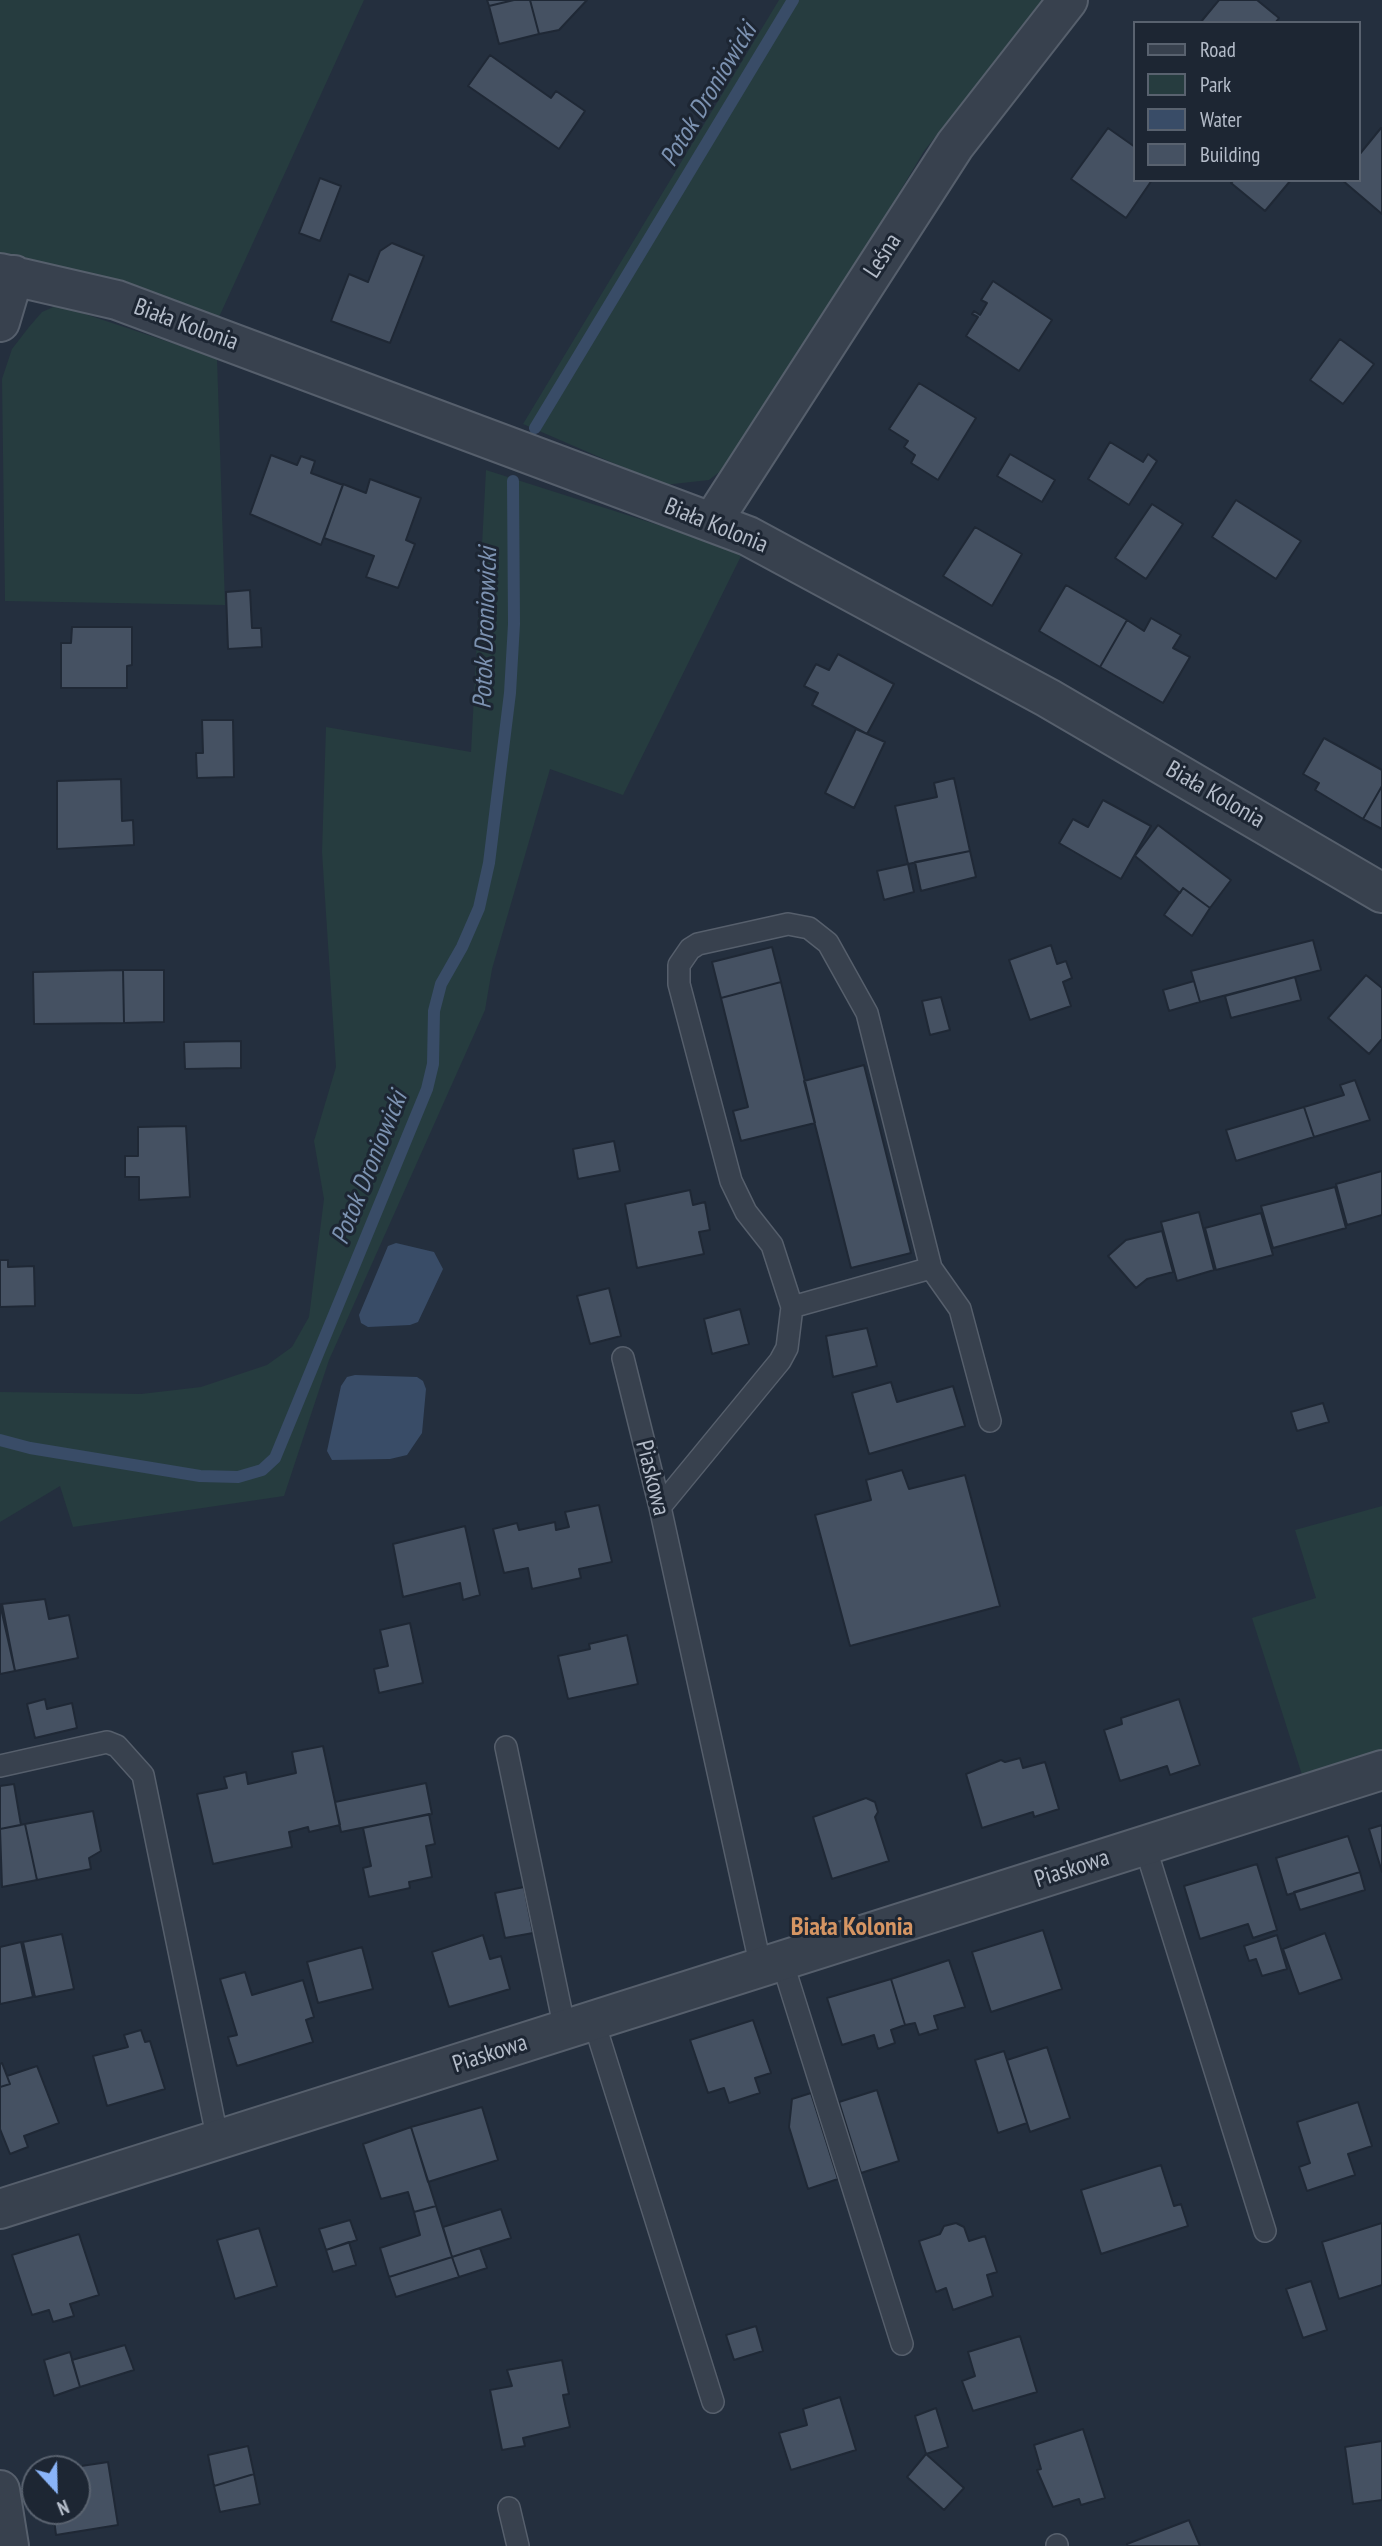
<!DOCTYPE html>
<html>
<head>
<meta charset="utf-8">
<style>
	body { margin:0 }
	#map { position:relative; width:1382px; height:2546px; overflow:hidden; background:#242f3e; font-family:"PT Sans Narrow",sans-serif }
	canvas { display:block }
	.legend { position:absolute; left:1133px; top:21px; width:228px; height:161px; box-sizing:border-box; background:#1d2633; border:2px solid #59626f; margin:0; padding:9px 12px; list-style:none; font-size:21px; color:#b4bcc9 }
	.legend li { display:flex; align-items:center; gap:14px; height:35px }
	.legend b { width:35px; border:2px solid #59626f }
	.north { position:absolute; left:21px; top:2455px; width:70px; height:70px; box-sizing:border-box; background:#1d2633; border:2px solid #59626f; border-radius:50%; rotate:158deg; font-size:19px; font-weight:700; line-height:28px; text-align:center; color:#b4bcc9 }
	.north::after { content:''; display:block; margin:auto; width:24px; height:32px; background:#8ab4f8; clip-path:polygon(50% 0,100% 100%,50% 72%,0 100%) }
</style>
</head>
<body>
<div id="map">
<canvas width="1382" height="2546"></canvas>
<ul class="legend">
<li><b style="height:9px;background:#38414e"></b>Road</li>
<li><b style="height:19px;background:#263c3f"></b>Park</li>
<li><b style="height:19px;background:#394c67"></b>Water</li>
<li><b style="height:19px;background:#455162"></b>Building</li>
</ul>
<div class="north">N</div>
</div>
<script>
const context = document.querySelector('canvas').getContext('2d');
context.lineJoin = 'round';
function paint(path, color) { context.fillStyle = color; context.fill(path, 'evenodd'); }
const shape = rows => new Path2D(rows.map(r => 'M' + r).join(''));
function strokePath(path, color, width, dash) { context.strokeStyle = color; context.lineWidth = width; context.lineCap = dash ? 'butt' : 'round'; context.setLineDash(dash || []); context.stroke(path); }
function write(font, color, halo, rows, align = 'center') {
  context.font = font + ' "PT Sans Narrow",sans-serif'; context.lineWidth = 6; context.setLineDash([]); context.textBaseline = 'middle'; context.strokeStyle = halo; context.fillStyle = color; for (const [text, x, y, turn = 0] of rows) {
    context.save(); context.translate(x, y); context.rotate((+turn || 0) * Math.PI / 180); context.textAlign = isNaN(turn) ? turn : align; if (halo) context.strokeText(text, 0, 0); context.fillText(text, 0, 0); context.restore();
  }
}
paint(shape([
	[0,0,364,0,219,317,23,263,0,263],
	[779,0,1044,0,924,151,744,453,709,480,664,485,523,424],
	[58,305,217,358,225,605,5,601,2,379,12,349,29,327,42,312],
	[486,470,743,552,623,795,550,769,492,969,485,1010,329,1360,284,1496,73,1527,60,1486,0,1522,0,1392,141,1394,201,1387,267,1365,292,1347,309,1317,324,1199,314,1141,336,1067,322,852,326,727,471,752],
	[1382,1506,1382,1752,1303,1778,1252,1618,1316,1598,1295,1530]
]), '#263c3f');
paint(shape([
	[396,1243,434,1252,443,1269,418,1322,410,1325,368,1327,361,1323,359,1315,388,1246],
	[355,1375,417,1377,423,1381,426,1389,422,1433,407,1455,390,1459,332,1460,327,1451,341,1386,347,1377]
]), '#394c67');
strokePath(shape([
	[535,428,793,0],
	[0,1440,30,1448,200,1476,238,1477,262,1470,275,1458,427,1089,433,1064,434,1011,441,984,462,947,479,908,489,863,510,693,514,624,513,481]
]), '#394c67', 12);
const building = shape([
	[487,0,514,0,489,6,487,0],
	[514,0,530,0,539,34,499,44,489,6,514,0],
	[530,0,587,0,559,30,539,34,530,0],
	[1219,0,1257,0,1279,18,1275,23,1200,23,1219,0],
	[490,55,551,98,556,91,585,111,559,149,468,86,490,55],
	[1108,128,1135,147,1135,180,1152,180,1126,218,1071,179,1108,128],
	[1381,128,1382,129,1382,214,1342,180,1359,180,1359,155,1381,128],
	[320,178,341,186,320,241,299,233,320,178],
	[1234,180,1291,180,1265,211,1231,183,1234,180],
	[392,243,424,256,390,343,331,321,349,274,368,282,380,251,392,243],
	[993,281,1052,320,1019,371,966,336,978,317,972,314,974,311,980,315,987,303,981,300,993,281],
	[1340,339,1374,364,1343,404,1310,380,1340,339],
	[919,383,976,418,938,480,911,463,915,455,904,447,908,441,889,429,919,383],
	[1110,442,1143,462,1148,454,1157,461,1129,505,1088,479,1110,442],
	[1010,454,1055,480,1042,502,997,476,1010,454],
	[271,455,297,465,301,456,315,461,311,473,343,485,321,545,250,514,271,455],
	[370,479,421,498,406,540,415,544,398,588,366,577,374,556,324,538,343,484,366,493,370,479],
	[1236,500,1301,541,1276,579,1212,537,1236,500],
	[1152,504,1183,524,1146,579,1115,558,1152,504],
	[975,527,1022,554,992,606,943,576,975,527],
	[1066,585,1127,620,1100,667,1039,631,1066,585],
	[250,590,252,628,261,628,262,647,228,649,226,592,250,590],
	[1151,618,1181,635,1173,648,1190,657,1163,703,1100,667,1127,620,1144,631,1151,618],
	[72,627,132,627,132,665,127,666,127,688,61,688,61,643,71,643,72,627],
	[838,654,894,684,867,734,812,705,818,693,804,686,816,664,829,670,838,654],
	[202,720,233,720,234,777,197,778,196,753,203,753,202,720],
	[856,729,885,742,854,808,825,793,856,729],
	[1324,738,1382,770,1382,786,1363,819,1315,790,1319,783,1303,774,1324,738],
	[954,778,970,851,908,864,895,806,937,797,934,783,954,778],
	[121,779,122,821,133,820,134,845,57,849,57,781,121,779],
	[1382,786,1382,829,1363,819,1382,786],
	[1103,800,1151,826,1121,879,1059,843,1073,819,1088,827,1103,800],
	[1158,825,1231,880,1210,908,1183,888,1180,893,1135,856,1158,825],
	[970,851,976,877,921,891,915,862,970,851],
	[908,864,914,892,884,900,877,871,908,864],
	[1183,888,1210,908,1192,936,1164,915,1183,888],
	[1313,940,1321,970,1200,1002,1191,971,1313,940],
	[1051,945,1057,964,1066,961,1072,978,1063,982,1071,1006,1030,1020,1009,960,1051,945],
	[772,947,781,982,721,998,712,962,772,947],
	[123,970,124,1023,34,1024,33,972,123,970],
	[123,970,164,970,164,1022,124,1023,123,970],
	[1366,975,1382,988,1382,1039,1369,1054,1328,1018,1366,975],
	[1295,977,1301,1000,1231,1018,1225,996,1295,977],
	[1194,981,1200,1002,1169,1011,1163,990,1194,981],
	[781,982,815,1123,741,1141,733,1111,748,1107,721,998,781,982],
	[941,997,950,1030,930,1035,922,1001,941,997],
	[241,1041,241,1068,185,1069,184,1042,241,1041],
	[864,1065,911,1253,851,1268,804,1081,864,1065],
	[1355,1080,1370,1120,1314,1137,1304,1107,1344,1095,1340,1085,1355,1080],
	[1304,1107,1314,1137,1236,1161,1226,1130,1304,1107],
	[186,1126,190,1197,139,1200,139,1177,125,1177,125,1156,138,1156,138,1127,186,1126],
	[614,1141,620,1171,578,1179,573,1149,614,1141],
	[1382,1171,1382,1215,1347,1225,1336,1184,1382,1171],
	[1335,1187,1346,1228,1273,1248,1261,1206,1335,1187],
	[690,1190,693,1205,705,1202,710,1230,699,1232,704,1254,637,1268,625,1204,690,1190],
	[1199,1212,1214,1270,1177,1281,1161,1222,1199,1212],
	[1261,1213,1273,1255,1216,1270,1205,1228,1261,1213],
	[1162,1231,1173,1272,1147,1279,1136,1288,1108,1256,1126,1240,1162,1231],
	[0,1260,8,1260,8,1267,34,1266,35,1306,0,1307,0,1260],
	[609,1288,621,1336,590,1344,577,1296,609,1288],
	[740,1309,749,1344,712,1354,704,1319,740,1309],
	[867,1328,877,1366,833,1377,826,1336,867,1328],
	[891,1382,897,1402,953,1386,965,1426,869,1454,852,1393,891,1382],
	[1323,1403,1329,1422,1297,1431,1291,1412,1323,1403],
	[902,1470,909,1489,965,1475,1000,1606,850,1646,815,1515,871,1500,866,1480,902,1470],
	[599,1505,612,1562,579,1569,581,1578,532,1589,528,1568,504,1573,493,1529,517,1523,519,1530,555,1522,556,1530,569,1527,565,1512,599,1505],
	[465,1526,480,1595,463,1600,460,1583,403,1597,393,1544,465,1526],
	[45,1599,49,1619,69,1615,78,1658,15,1671,2,1604,45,1599],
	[0,1604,15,1671,0,1674,0,1604],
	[410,1623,423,1683,379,1693,374,1669,388,1666,380,1630,410,1623],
	[627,1635,638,1684,568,1699,558,1656,590,1649,589,1644,627,1635],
	[45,1699,47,1709,72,1703,77,1728,35,1738,27,1704,45,1699],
	[1179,1699,1200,1765,1170,1775,1167,1766,1120,1781,1104,1730,1122,1724,1121,1718,1179,1699],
	[323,1746,340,1825,309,1832,308,1827,289,1832,292,1847,213,1864,197,1794,227,1788,224,1777,246,1772,248,1784,296,1773,292,1752,323,1746],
	[1020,1758,1023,1768,1045,1762,1059,1809,1034,1817,1033,1812,982,1828,966,1774,1001,1760,1005,1762,1020,1758],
	[426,1783,432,1814,341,1832,335,1802,426,1783],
	[14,1784,21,1825,0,1829,0,1786,14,1784],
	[866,1798,875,1802,878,1812,875,1817,889,1861,832,1879,813,1817,866,1798],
	[93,1811,101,1851,89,1858,91,1869,37,1880,25,1824,93,1811],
	[429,1814,435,1844,426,1846,432,1877,409,1882,410,1888,369,1897,363,1868,371,1866,363,1828,429,1814],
	[25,1824,37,1880,2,1887,0,1829,25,1824],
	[1382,1825,1382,1872,1369,1829,1382,1825],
	[1348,1836,1360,1872,1287,1895,1276,1858,1348,1836],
	[1257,1864,1277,1930,1253,1938,1248,1924,1200,1939,1184,1886,1257,1864],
	[1360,1872,1365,1890,1300,1910,1294,1892,1360,1872],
	[524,1887,533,1933,505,1938,495,1893,524,1887],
	[1043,1930,1062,1989,991,2012,972,1952,1043,1930],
	[1325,1933,1342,1979,1299,1994,1283,1949,1325,1933],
	[62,1934,74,1989,35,1997,23,1942,62,1934],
	[483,1935,490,1959,501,1956,510,1989,449,2007,432,1952,483,1935],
	[1277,1935,1287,1969,1262,1976,1256,1959,1249,1961,1244,1946,1277,1935],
	[21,1942,33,1997,0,2004,0,1947,21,1942],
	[362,1947,373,1989,318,2003,307,1962,362,1947],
	[949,1960,965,2007,934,2016,938,2029,919,2035,915,2023,905,2025,891,1979,949,1960],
	[245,1972,252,1995,303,1980,314,2017,306,2020,313,2042,237,2066,228,2037,237,2035,220,1979,245,1972],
	[891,1979,905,2025,891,2030,895,2043,878,2049,874,2035,842,2045,827,1998,891,1979],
	[753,2020,771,2073,755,2078,760,2093,729,2103,724,2088,708,2093,690,2040,753,2020],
	[141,2030,145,2042,150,2041,165,2089,107,2106,93,2056,128,2047,124,2035,141,2030],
	[1047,2047,1070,2118,1030,2132,1007,2060,1047,2047],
	[1004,2051,1027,2123,998,2133,975,2060,1004,2051],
	[2,2063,10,2084,0,2087,0,2064,2,2063],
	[37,2066,59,2123,24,2136,28,2147,10,2154,0,2129,0,2087,10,2084,7,2076,37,2066],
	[877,2090,899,2161,861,2173,839,2102,877,2090],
	[811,2093,838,2179,808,2189,789,2127,792,2099,811,2093],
	[1358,2102,1372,2146,1348,2154,1355,2175,1307,2191,1299,2167,1310,2163,1297,2122,1358,2102],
	[482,2107,498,2160,428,2182,411,2127,482,2107],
	[411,2127,436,2206,414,2212,408,2192,381,2199,363,2144,411,2127],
	[1161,2165,1174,2206,1181,2204,1188,2226,1101,2254,1081,2190,1161,2165],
	[436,2206,452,2257,389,2277,380,2248,420,2235,414,2212,436,2206],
	[501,2209,511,2238,452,2257,443,2227,501,2209],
	[350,2220,357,2240,326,2250,319,2229,350,2220],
	[956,2223,964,2227,969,2241,985,2236,997,2272,987,2275,993,2296,953,2310,946,2288,936,2292,919,2241,940,2234,944,2226,956,2223],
	[1382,2223,1382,2285,1339,2299,1322,2242,1382,2223],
	[259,2228,277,2286,235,2299,217,2240,259,2228],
	[79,2234,99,2295,70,2304,74,2316,53,2322,49,2310,32,2315,12,2255,79,2234],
	[349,2242,356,2265,333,2272,326,2250,349,2242],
	[480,2248,487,2268,459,2277,452,2257,480,2248],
	[452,2257,459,2277,396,2297,389,2277,452,2257],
	[1311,2281,1327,2330,1303,2338,1286,2289,1311,2281],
	[756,2326,763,2351,734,2360,726,2335,756,2326],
	[1020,2336,1037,2392,973,2411,962,2381,975,2376,968,2352,1020,2336],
	[125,2345,134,2370,80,2387,72,2360,125,2345],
	[70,2352,80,2387,54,2396,44,2360,70,2352],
	[562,2360,569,2394,563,2395,570,2427,523,2438,525,2446,502,2450,490,2390,512,2386,507,2370,562,2360],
	[840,2397,856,2450,791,2470,779,2433,807,2425,803,2409,840,2397],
	[936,2408,948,2447,926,2454,915,2416,936,2408],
	[1083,2429,1105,2498,1081,2505,1079,2499,1053,2507,1037,2470,1041,2469,1034,2445,1083,2429],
	[1382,2441,1382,2500,1353,2504,1345,2447,1382,2441],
	[248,2446,254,2474,214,2486,208,2455,248,2446],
	[926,2454,964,2488,944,2510,907,2477,926,2454],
	[108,2462,118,2525,56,2535,53,2511,77,2511,77,2469,61,2469,108,2462],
	[254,2474,260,2504,220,2512,214,2486,254,2474],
	[1189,2520,1200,2546,1128,2546,1127,2544,1189,2520]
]);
paint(building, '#455162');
strokePath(building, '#1f2835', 2);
const service = shape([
	[931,1268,960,1309,990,1421],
	[623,1358,660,1507,761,1968],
	[660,1507,780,1361,787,1348,792,1307,772,1245,746,1212,731,1181,679,984,679,965,690,949,698,944,788,924,809,928,828,943,867,1013,931,1268,792,1307],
	[506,1747,565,2030],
	[0,1766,107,1742,117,1746,143,1775,218,2141],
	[1145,1846,1265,2231],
	[782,1961,902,2344],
	[594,2022,713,2402],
	[509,2508,518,2546],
	[1057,2545,1057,2546]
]);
const minor = shape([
	[0,273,117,300,748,536,1048,698,1382,893],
	[0,322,14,275],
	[712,522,955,145,1068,0],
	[0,2209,1382,1770],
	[0,2490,9,2546]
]);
strokePath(service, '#565f6c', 24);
strokePath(minor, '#565f6c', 42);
strokePath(service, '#38414e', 21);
strokePath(minor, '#38414e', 38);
write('24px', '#b4bcc9', '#1d2633', [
	["Leśna",883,256,-57],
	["Biała Kolonia",186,325,20],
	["Biała Kolonia",716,526,22],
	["Biała Kolonia",1215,795,30],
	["Piaskowa",652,1478,76],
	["Piaskowa",1072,1869,-18],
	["Piaskowa",490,2054,-18]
]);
write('italic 26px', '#7c92b1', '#1d2633', [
	["Potok Droniowicki",709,95,-59],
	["Potok Droniowicki",486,628,-88],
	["Potok Droniowicki",370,1168,-68]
]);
write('bold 26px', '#d59563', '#1d2633', [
	["Biała Kolonia",852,1928]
]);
</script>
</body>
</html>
